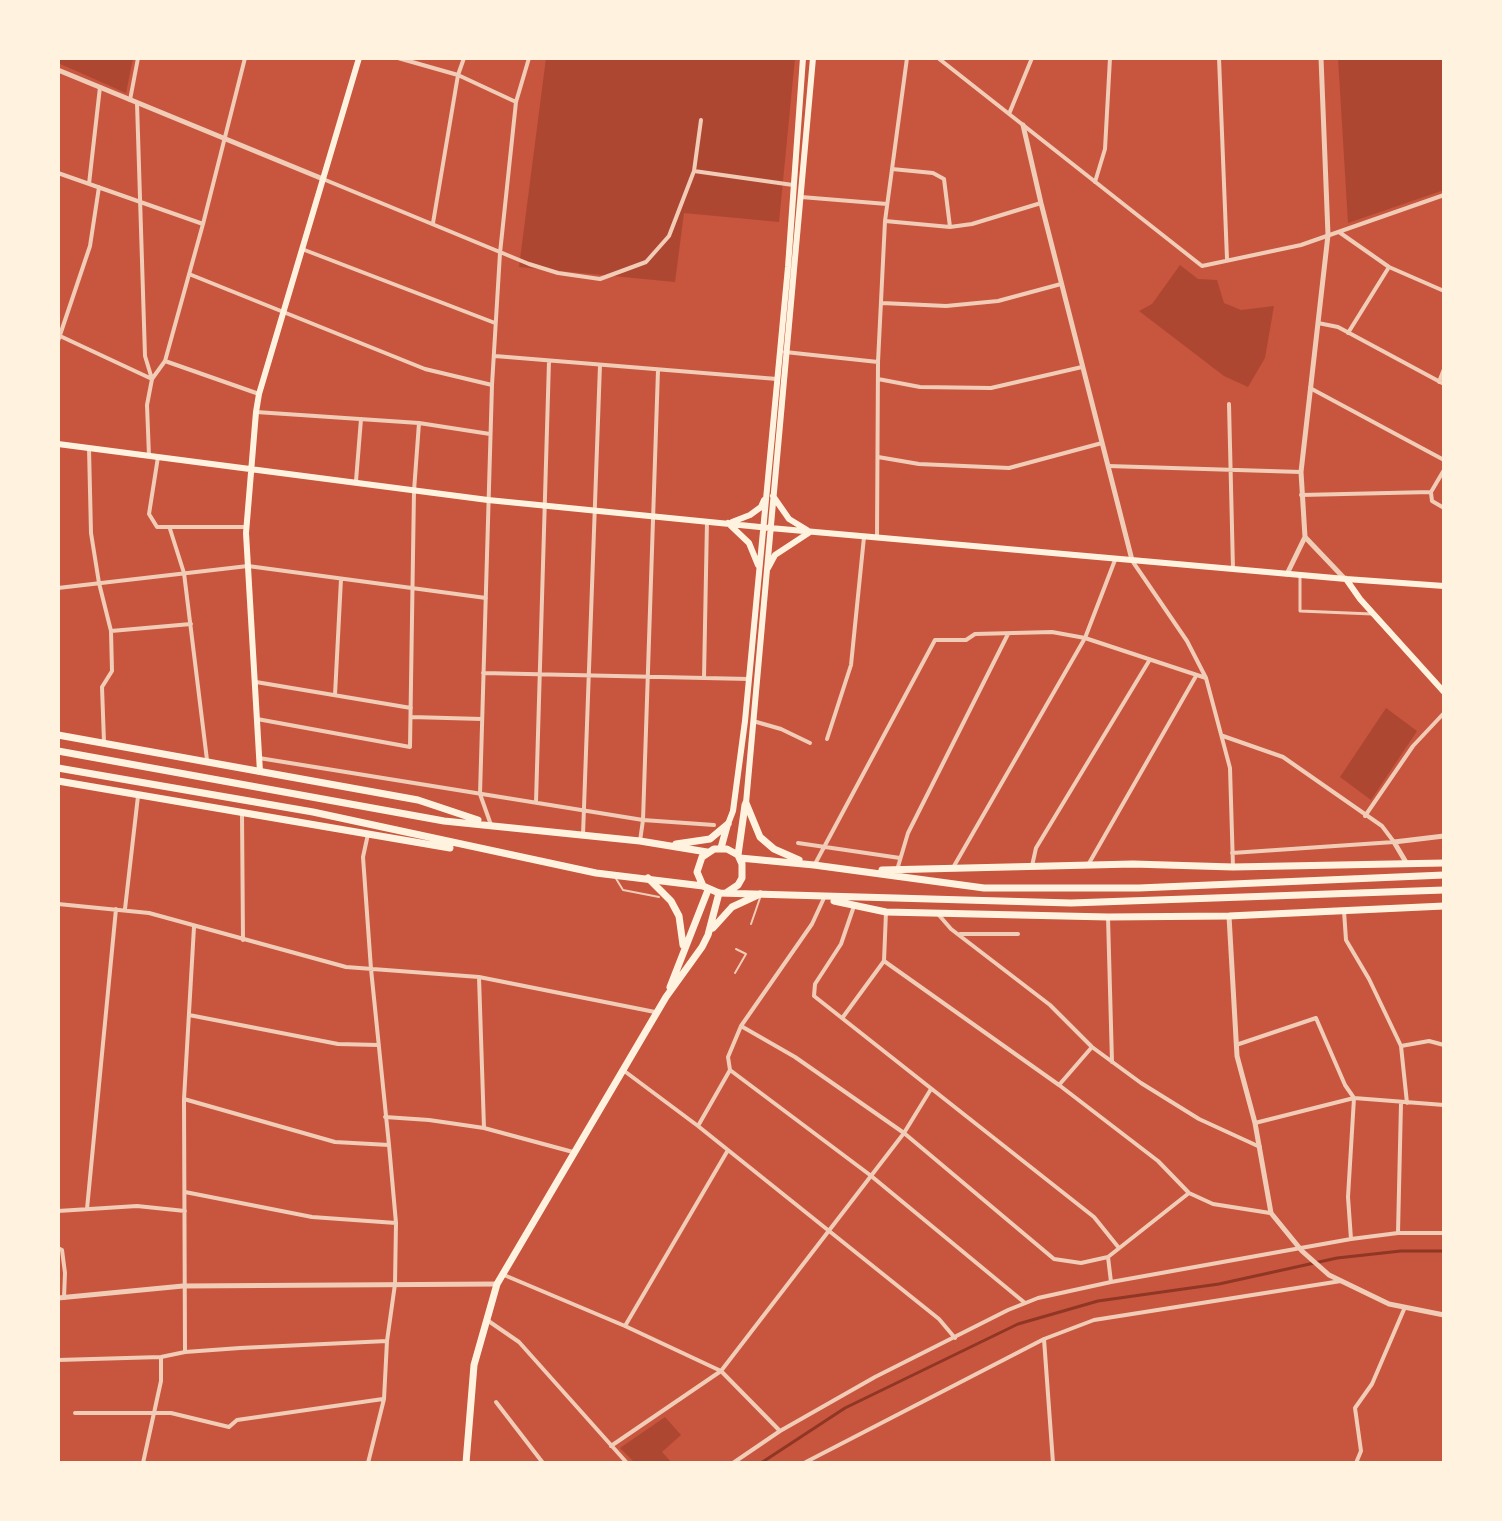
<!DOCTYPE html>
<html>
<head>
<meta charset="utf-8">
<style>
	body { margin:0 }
	#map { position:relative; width:1502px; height:1521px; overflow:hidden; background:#c8553d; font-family:"Exo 2",sans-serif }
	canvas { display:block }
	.frame { position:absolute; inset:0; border:60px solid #fff3e0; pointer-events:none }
</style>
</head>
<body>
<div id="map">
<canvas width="1502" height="1521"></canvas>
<div class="frame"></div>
</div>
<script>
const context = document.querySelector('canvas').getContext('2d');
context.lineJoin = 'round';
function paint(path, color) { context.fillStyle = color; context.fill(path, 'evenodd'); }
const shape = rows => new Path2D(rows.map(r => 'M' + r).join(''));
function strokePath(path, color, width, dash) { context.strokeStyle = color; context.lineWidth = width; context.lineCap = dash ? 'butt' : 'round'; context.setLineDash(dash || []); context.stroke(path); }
paint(shape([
	[58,58,133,58,126,93,58,63],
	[546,58,795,58,779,222,684,213,675,282,519,267],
	[1338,58,1444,58,1444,190,1348,223],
	[1180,265,1198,279,1217,280,1224,303,1241,310,1274,306,1265,358,1248,387,1224,376,1139,311,1152,304],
	[1386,708,1417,731,1371,800,1340,777],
	[665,1417,681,1435,662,1452,672,1463,635,1463,620,1448]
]), '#ae4732');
strokePath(shape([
	[761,1463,845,1408,1018,1324,1098,1301,1219,1284,1337,1258,1401,1251,1444,1251]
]), '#8f3625', 3);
strokePath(shape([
	[615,877,623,890,659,897],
	[751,924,760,898],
	[735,973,746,954,736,949]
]), '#f1ccb7', 2);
strokePath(shape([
	[1300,575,1300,611,1372,614]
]), '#f1ccb7', 3);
strokePath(shape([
	[398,58,458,75,516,102],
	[938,58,1202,266,1301,245,1444,195],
	[1219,58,1227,259],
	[130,100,138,58],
	[137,103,145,356,152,379],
	[1009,114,1032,58],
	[892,169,933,173,944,179,950,227],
	[694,171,701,120],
	[58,173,203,224],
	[323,179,529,264,558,273,600,279,646,262,669,236,694,171,793,185],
	[1095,182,1105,149,1110,58],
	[89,184,100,87],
	[801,197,887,204],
	[885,221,950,227,972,224,1041,203],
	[433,223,458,75,464,58],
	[1339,232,1389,267,1444,291],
	[302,249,495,323],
	[189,274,425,369,492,385],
	[882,303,946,306,998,301,1061,284],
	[1318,323,1338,327,1444,384],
	[1348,333,1389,267],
	[60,336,152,379],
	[58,341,90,246,99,187],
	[785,352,878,362],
	[495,356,777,379],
	[165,361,259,394],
	[878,379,920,387,991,388,1082,367],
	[1439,382,1444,369],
	[1310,388,1444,460],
	[1229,404,1233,569],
	[256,412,419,423,490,434],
	[89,448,91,533,99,583,111,631,112,671,102,687,104,742],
	[149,456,147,405,152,379,165,361,203,224,245,58],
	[158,457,149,514,157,527,246,527],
	[878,457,919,464,1009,468,1102,443],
	[1108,466,1301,472],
	[356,481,361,419],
	[1431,493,1432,501,1444,508],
	[1301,495,1431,492,1444,470],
	[170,529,184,573,207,760],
	[877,538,878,362,885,221,907,58],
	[1133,562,1187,641,1206,678,1230,768,1233,867],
	[58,588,248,566,486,598],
	[111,631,191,624],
	[483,673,749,679],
	[704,678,707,521],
	[256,682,411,708],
	[335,695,341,579],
	[411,717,482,719],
	[257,719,410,747,414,491,419,423],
	[753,721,781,729,810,743],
	[1223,736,1283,757,1382,826,1394,842],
	[827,739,851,665,864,537],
	[259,758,643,820,714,825],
	[536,802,549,361],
	[242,814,243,940],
	[1365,816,1413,746,1444,713],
	[491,825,480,794,492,385,500,253,516,102,529,58],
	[583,835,600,365],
	[640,841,643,820,658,370],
	[798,843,900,858],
	[1232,853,1394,842],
	[815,864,935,640,966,640,975,634,1052,632,1085,638,1206,678],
	[1088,865,1196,676],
	[954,866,1085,638,1115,560],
	[1032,866,1036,848,1149,661],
	[897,870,908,833,1008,634],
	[58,904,149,913,346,967,479,977,655,1012],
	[854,906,841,944,815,984,814,996,1094,1217,1119,1248],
	[125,909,138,796],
	[1344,911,1346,940,1369,979,1401,1046],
	[886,912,884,961,1059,1085,1158,1161,1189,1193,1213,1204,1270,1213],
	[938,914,951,929,1050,1005,1092,1047,1141,1083,1199,1119,1260,1147],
	[1108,917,1112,1062],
	[960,934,1018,934],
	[479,977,484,1128],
	[189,1015,338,1044,378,1045],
	[843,1017,884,961],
	[741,1026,795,1057,904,1133,1054,1259,1081,1263,1108,1257,1189,1193],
	[1236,1045,1316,1018,1345,1085,1354,1098,1348,1197,1351,1239],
	[623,1070,698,1126,939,1319,955,1338],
	[730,1070,870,1175,1025,1303],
	[1059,1085,1092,1047],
	[184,1099,335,1142,389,1145,371,969,363,857,368,834],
	[1407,1103,1401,1046,1429,1041,1444,1045],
	[385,1117,429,1120,484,1128,573,1152],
	[1255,1123,1354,1098,1444,1105],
	[698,1126,730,1070,728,1057,741,1026,812,924,824,898],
	[185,1192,312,1217,396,1223],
	[87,1209,116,909],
	[58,1211,137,1206,185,1211],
	[1398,1233,1401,1103],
	[58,1248,62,1250,65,1273,64,1298],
	[1108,1257,1111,1282],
	[504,1275,625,1326,721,1371,780,1431],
	[487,1320,519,1342,627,1463],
	[625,1326,728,1150],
	[1044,1339,1053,1463],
	[185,1352,184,1099,194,927],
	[58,1360,161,1357,185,1352,240,1348,387,1341],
	[496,1402,543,1463],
	[75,1413,171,1413,229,1427,237,1420,383,1399],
	[611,1446,721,1371,904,1133,931,1089],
	[143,1463,161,1381,161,1357],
	[368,1463,384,1399,387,1341,395,1284,396,1223,389,1145],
	[733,1463,780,1431,875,1377,1008,1310,1038,1298,1111,1282,1351,1239,1398,1233,1444,1233],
	[804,1463,1044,1339,1094,1320,1341,1281],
	[1356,1463,1361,1451,1355,1408,1372,1384,1405,1307]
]), '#f1ccb7', 4);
strokePath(shape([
	[58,70,323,179],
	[1023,125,1041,203,1132,560],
	[1305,537,1345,579],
	[1287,574,1305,537,1301,472,1328,235,1321,58],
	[1407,864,1394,842,1444,836],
	[1229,916,1237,1056,1255,1123,1271,1213,1302,1251,1329,1275,1389,1304,1444,1315],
	[58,1298,183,1286,497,1284]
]), '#f1ccb7', 5);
strokePath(shape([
	[58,444,488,500,770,528,1346,579,1444,586],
	[773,496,789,519,807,530],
	[732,522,750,515,761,507,764,500],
	[728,523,749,543,758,565],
	[768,568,775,555,810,532],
	[1346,579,1360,599,1444,692],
	[260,772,246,533,256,412,259,394,359,58],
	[746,803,813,58],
	[728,824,733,811,745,721,788,267,803,58]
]), '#fff3e0', 6);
strokePath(shape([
	[648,878,671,901,679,916,683,945],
	[713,928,732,907,760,894],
	[670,987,708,890],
	[466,1463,474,1365,497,1284,666,997,702,947,708,935,719,893]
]), '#fff3e0', 7);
strokePath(shape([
	[58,735,418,800,478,820],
	[58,751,444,821,640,841,707,852],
	[58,768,313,812,596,873,703,886],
	[58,781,450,848],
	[746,803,760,837,774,849,799,860],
	[676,844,710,839,728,824],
	[721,848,727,826],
	[738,855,745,805],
	[740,858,814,865,984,888,1139,888,1444,875],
	[882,870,1133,864,1233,867,1444,863],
	[726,893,738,885,742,878,742,864,738,855,727,849,714,849,702,857,697,872,703,886,719,893,1071,903,1444,890],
	[834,901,886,912,1108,917,1229,916,1444,906]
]), '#fff3e0', 7);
</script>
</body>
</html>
